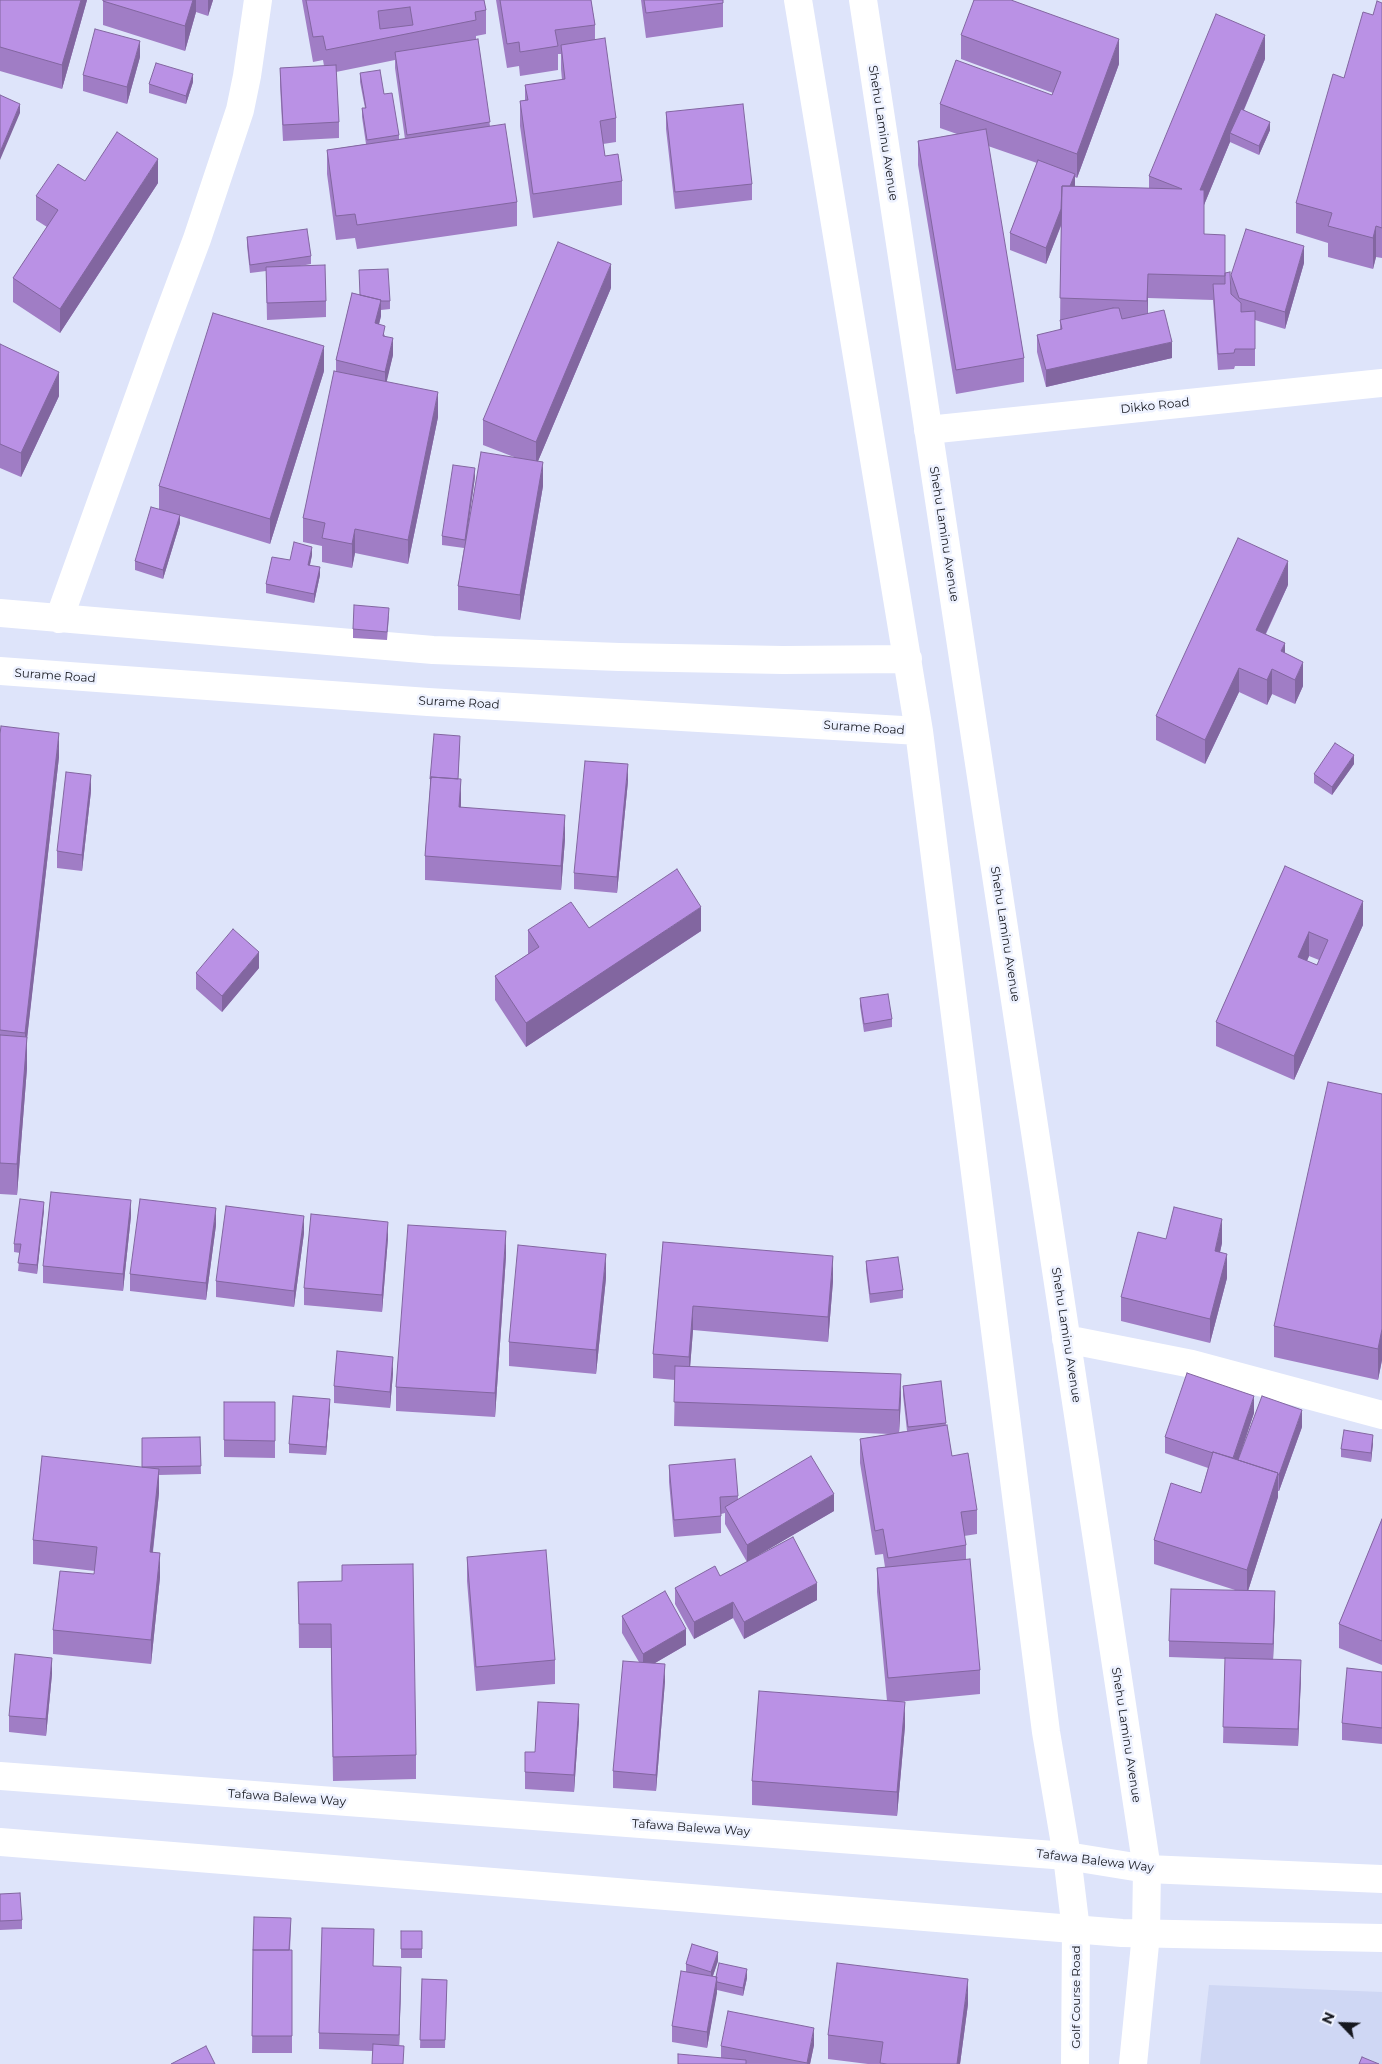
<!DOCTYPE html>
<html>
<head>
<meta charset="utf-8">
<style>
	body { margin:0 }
	#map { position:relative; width:1382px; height:2064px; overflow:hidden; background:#dee4fa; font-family:Montserrat,sans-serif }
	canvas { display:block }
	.north { position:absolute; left:1317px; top:1999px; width:50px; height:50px; -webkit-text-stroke:4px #eef2ff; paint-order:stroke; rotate:294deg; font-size:14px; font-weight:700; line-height:20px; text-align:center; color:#16181f }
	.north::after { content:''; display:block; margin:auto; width:18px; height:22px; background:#16181f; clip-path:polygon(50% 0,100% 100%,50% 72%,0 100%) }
</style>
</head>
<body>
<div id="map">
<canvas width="1382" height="2064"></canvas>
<div class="north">N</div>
</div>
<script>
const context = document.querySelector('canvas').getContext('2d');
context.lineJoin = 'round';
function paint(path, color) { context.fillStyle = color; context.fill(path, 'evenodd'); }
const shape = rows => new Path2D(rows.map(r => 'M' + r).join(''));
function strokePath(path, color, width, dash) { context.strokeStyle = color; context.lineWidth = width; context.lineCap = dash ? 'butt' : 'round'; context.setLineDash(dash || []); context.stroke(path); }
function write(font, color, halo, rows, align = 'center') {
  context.font = font + ' Montserrat,sans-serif'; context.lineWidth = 5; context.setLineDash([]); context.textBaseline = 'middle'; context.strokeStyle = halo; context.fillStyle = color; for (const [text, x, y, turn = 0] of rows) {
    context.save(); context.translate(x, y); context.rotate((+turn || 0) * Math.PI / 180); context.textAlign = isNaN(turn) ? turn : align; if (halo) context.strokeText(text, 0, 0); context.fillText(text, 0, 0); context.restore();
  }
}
paint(shape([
	[1209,1985,1382,1992,1382,2064,1200,2064]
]), '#cfd7f4');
strokePath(shape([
	[798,0,919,731,1046,1732,1067,1856,1076,1930,1075,2064],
	[863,0,1147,1869,1146,1934,1133,2064],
	[928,430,1382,383],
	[0,613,433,650,619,657,783,660,908,659],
	[59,619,161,335,197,239,240,110,247,76,258,0],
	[0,671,428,702,919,731],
	[1066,1339,1192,1364,1382,1415]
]), '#fff', 28);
strokePath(shape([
	[0,1776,1067,1856,1147,1869,1382,1879],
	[0,1842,1122,1933,1382,1938]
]), '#fff', 28);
paint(shape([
	[0,0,87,0,62,89,0,71],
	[103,0,213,0,208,16,196,12,185,51,103,25],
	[302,0,484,0,486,10,486,34,476,36,476,39,490,126,517,202,517,226,357,249,355,238,336,240,327,174,327,150,366,144,362,117,362,108,365,108,360,82,360,73,384,94,399,135,399,139,405,139,395,68,395,60,336,72,339,122,339,138,283,141,280,85,280,68,324,66,323,60,313,62],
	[496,0,591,0,595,25,595,39,616,118,616,142,603,144,605,156,622,181,622,205,533,218,520,126,520,101,525,101,525,85,562,80,561,69,561,54,558,54,558,70,520,76,519,66,507,68],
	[641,0,723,0,723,27,646,38],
	[1382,3,1382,258,1376,257,1373,269,1328,257,1328,243,1296,233,1296,203,1344,78,1373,15],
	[961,35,1119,64,1077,178,1075,177,1075,186,1149,188,1149,176,1265,59,1244,110,1270,130,1259,155,1230,142,1204,205,1204,234,1225,273,1231,289,1231,275,1304,263,1285,329,1255,320,1255,366,1235,366,1234,369,1218,370,1213,300,1148,298,1148,313,1172,358,1046,387,1037,352,1037,335,1060,330,1061,226,1046,264,1010,250,1010,233,1037,163,988,146,1024,358,1024,382,956,394,918,165,918,141,957,134,940,128,940,104,1052,95,1053,93,961,59],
	[140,57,127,104,83,91,83,75],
	[193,82,186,104,149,93,149,84],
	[666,112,752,184,752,200,675,209,666,129],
	[158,183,60,333,13,302,13,278,47,227,36,220,36,196],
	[247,237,311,256,311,264,300,266,326,301,326,317,267,320,266,271,250,273,247,246],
	[611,288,538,461,543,486,520,620,458,610,458,586,464,548,442,545,442,536,475,477,467,534,514,457,483,445,483,420],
	[352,293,390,301,390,309,381,310,381,316,379,324,385,336,393,355,386,382,438,417,408,564,355,553,352,568,322,562,322,546,303,542,303,518,336,371,336,360],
	[0,344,59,396,21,477,0,468],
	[324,371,270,544,180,516,180,523,163,579,135,570,135,561,159,509,159,486],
	[312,555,310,565,320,575,314,603,266,593,266,584,290,560],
	[1288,585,1266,634,1285,653,1303,686,1295,704,1272,694,1267,705,1239,692,1205,764,1156,740,1156,716],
	[389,616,387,640,353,638,353,629],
	[0,734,59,757,27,1037,27,1068,17,1195,0,1194],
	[460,745,458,779,461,803,461,807,565,839,561,890,425,880,425,856,430,788,430,779],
	[1354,764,1332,795,1314,783,1314,774],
	[628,781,617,893,574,889,574,873],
	[91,791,82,871,57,868,57,851],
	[1285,866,1363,925,1294,1080,1216,1046,1216,1022],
	[1309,956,1319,960,1317,965,1307,961],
	[589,928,701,931,526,1047,495,1000,495,976,528,954,528,930],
	[259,968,222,1012,196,989,196,973],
	[860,998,892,1019,892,1027,864,1032,860,1006],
	[1382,1094,1382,1360,1378,1380,1274,1357,1274,1326],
	[44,1210,37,1274,18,1271,20,1253,14,1252,14,1244],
	[131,1216,123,1291,43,1283,43,1266],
	[216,1225,206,1300,130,1291,130,1274],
	[304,1233,294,1307,216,1297,216,1281],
	[388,1238,382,1312,304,1305,304,1288],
	[1166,1239,1222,1243,1220,1252,1227,1278,1210,1343,1121,1321,1121,1297],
	[663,1242,833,1281,828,1342,693,1330,690,1367,901,1398,899,1432,907,1431,903,1395,903,1386,941,1381,946,1425,952,1456,977,1510,977,1534,964,1536,966,1545,966,1559,980,1670,980,1694,897,1702,905,1726,897,1816,752,1805,752,1781,887,1701,877,1592,877,1568,885,1567,883,1554,875,1555,860,1463,860,1439,890,1434,674,1426,675,1380,653,1378,653,1354],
	[506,1256,495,1417,396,1411,396,1387],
	[866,1261,903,1290,903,1298,870,1303,866,1270],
	[606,1278,596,1374,509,1366,509,1342],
	[393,1373,390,1408,334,1403,334,1386],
	[224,1402,275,1402,275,1458,224,1457],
	[330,1408,326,1455,289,1453,289,1444],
	[1254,1413,1238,1460,1302,1427,1279,1491,1278,1491,1278,1497,1248,1591,1275,1608,1273,1660,1301,1677,1298,1746,1223,1743,1225,1659,1169,1657,1169,1641,1235,1590,1154,1564,1154,1540,1201,1493,1208,1468,1165,1453,1165,1437],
	[200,1437,201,1474,159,1475,159,1493,153,1552,160,1577,151,1664,53,1654,53,1630,94,1574,95,1571,33,1564,33,1540,142,1467],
	[1373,1443,1371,1462,1341,1457,1341,1449],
	[669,1465,738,1496,738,1499,834,1511,758,1555,817,1600,744,1639,733,1618,694,1639,675,1604,675,1588,720,1576,747,1562,725,1524,725,1513,721,1514,721,1533,674,1537,669,1482],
	[1382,1519,1382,1665,1339,1648,1339,1624],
	[467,1557,555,1660,555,1684,476,1691,467,1581],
	[342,1565,416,1755,416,1779,333,1781,331,1648,299,1648,298,1582,342,1581],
	[622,1616,686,1645,655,1663,665,1681,656,1791,613,1788,613,1771,639,1662,622,1633],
	[1382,1672,1382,1744,1342,1740,1342,1723],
	[52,1674,46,1736,9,1732,9,1716],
	[579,1720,574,1792,525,1789,525,1772,535,1752],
	[0,1894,22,1920,22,1929,0,1930],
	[291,1926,290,1950,292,1950,292,2053,252,2053,253,1952],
	[374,1929,373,1966,401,1984,399,2045,373,2051,319,2049,319,2033],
	[401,1931,422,1931,422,1958,401,1958],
	[718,1961,713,1976,747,1978,743,1996,717,1990,707,2048,672,2042,672,2026,686,1971,686,1964],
	[422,1979,447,1980,445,2048,420,2048],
	[968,2004,960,2064,868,2064,828,2059,828,2035],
	[814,2045,810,2064,678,2064,721,2058,721,2046]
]), '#a07dc5');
paint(shape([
	[81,0,87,0,62,89,62,65],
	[193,0,196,0,196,12,185,51,185,26],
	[208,0,213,0,208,16],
	[1265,35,1265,59,1233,135,1230,133,1230,142,1204,205,1200,190],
	[1119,39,1119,64,1077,178,1077,154],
	[140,41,140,57,127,104,127,87],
	[193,74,193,82,186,104,186,96],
	[20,104,20,113,0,160,0,152],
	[1270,122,1270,130,1259,155,1259,146],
	[158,159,158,183,60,333,60,309],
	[1075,174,1075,190,1067,194],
	[1061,209,1061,225,1046,264,1046,248],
	[1376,226,1376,257,1373,269,1373,238],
	[1304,246,1304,263,1285,329,1285,312],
	[611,264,611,288,536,466,536,442],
	[1148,274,1148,298,1147,325,1147,301],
	[381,300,381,316,375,340,375,323],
	[393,338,393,355,385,389,385,372],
	[1172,342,1172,358,1046,387,1046,370],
	[324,346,324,371,270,544,270,519],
	[59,372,59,396,21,477,21,453],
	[438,392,438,417,408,564,408,540],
	[543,462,543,486,520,620,520,595],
	[475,468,475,477,465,548,465,540],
	[180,515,180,523,163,579,163,570],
	[355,529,355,553,352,568,352,544],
	[312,547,312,555,308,573,308,565],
	[1288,561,1288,585,1256,654,1256,630],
	[320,567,320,575,314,603,314,594],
	[1285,643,1285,667,1281,651],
	[1303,662,1303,686,1295,704,1295,680],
	[1239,668,1239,692,1205,764,1205,740],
	[1272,669,1272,694,1267,705,1267,680],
	[59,733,59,757,25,1057,25,1033],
	[1354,755,1354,764,1332,795,1332,787],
	[628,764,628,781,617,893,617,877],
	[91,775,91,791,82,871,82,855],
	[461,779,461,803,459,831,459,807],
	[565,815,565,839,561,890,561,866],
	[1363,901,1363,925,1294,1080,1294,1056],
	[701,907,701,931,526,1047,526,1023],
	[1309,932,1309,956,1298,981,1298,957],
	[259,952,259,968,222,1012,222,996],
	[27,1037,27,1068,17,1195,17,1164],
	[131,1200,131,1216,123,1291,123,1274],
	[44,1202,44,1210,37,1274,37,1265],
	[216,1208,216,1225,206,1300,206,1283],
	[304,1216,304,1233,294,1307,294,1291],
	[1222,1219,1222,1243,1215,1275,1215,1251],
	[388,1222,388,1238,382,1312,382,1295],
	[506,1231,506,1256,495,1417,495,1393],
	[606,1254,606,1278,596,1374,596,1350],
	[1227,1254,1227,1278,1210,1343,1210,1319],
	[833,1256,833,1281,828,1342,828,1317],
	[693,1306,693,1330,689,1381,689,1357],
	[1382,1329,1382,1360,1378,1380,1378,1349],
	[393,1357,393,1373,390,1408,390,1392],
	[901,1374,901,1398,899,1434,899,1410],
	[1254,1396,1254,1413,1233,1476,1233,1459],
	[330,1399,330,1408,326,1455,326,1447],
	[1302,1410,1302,1427,1279,1491,1279,1475],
	[1373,1435,1373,1443,1371,1462,1371,1453],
	[159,1469,159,1493,150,1576,150,1552],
	[1278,1473,1278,1497,1247,1594,1247,1570],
	[834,1494,834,1511,747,1562,747,1545],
	[160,1553,160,1577,151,1664,151,1640],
	[817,1583,817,1600,744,1639,744,1622],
	[1275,1591,1275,1608,1273,1661,1273,1644],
	[733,1602,733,1618,694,1639,694,1622],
	[686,1629,686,1645,643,1670,643,1654],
	[52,1658,52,1674,46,1736,46,1719],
	[1301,1660,1301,1677,1298,1746,1298,1729],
	[665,1664,665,1681,656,1791,656,1775],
	[905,1702,905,1726,897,1816,897,1792],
	[579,1704,579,1720,574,1792,574,1775],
	[718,1952,718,1961,711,1981,711,1972],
	[401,1967,401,1984,399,2052,399,2035],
	[747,1969,747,1978,743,1996,743,1988],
	[717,1977,717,1993,707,2048,707,2032],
	[968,1979,968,2004,960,2064,957,2064],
	[814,2028,814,2045,810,2064,807,2064]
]), '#8266a0');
const building = shape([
	[0,0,81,0,62,65,0,47,0,0],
	[103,0,193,0,185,26,103,1,103,0],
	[306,0,484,0,486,10,475,12,476,20,326,50,323,36,313,37,306,0],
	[410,7,413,25,380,29,378,11,410,7],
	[500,0,591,0,595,25,555,30,558,46,520,52,519,42,507,44,500,0],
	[644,0,723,0,723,3,646,13,644,0],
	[974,0,1011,0,1119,39,1077,154,940,104,956,60,1052,95,1061,72,961,35,974,0],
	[1377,1,1382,3,1382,228,1376,226,1373,238,1328,226,1332,213,1296,203,1333,74,1344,78,1363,12,1373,15,1377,1],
	[1216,14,1265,35,1200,190,1204,190,1204,234,1225,235,1225,276,1148,274,1147,301,1060,298,1062,186,1182,189,1149,176,1216,14],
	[95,29,140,41,127,87,83,75,95,29],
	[605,38,616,118,600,121,605,156,618,154,622,181,533,194,520,101,528,100,525,85,565,79,561,45,605,38],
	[478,39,490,122,407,135,395,52,478,39],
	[156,63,193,74,186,96,149,84,156,63],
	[336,65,339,122,283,125,280,68,336,65],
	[380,70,384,94,392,93,399,135,367,140,362,108,366,108,360,73,380,70],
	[0,95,20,104,0,152,0,95],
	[743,104,752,184,675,192,666,112,743,104],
	[1241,109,1270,122,1259,146,1230,133,1241,109],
	[505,124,517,202,357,225,355,214,336,216,327,150,505,124],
	[986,129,1024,358,956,370,918,141,986,129],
	[117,132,158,159,60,309,13,278,58,210,36,196,58,164,85,181,117,132],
	[1038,160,1075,174,1070,186,1062,186,1061,209,1046,248,1010,233,1038,160],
	[307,229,311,256,250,265,247,237,307,229],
	[1246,229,1304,246,1285,312,1239,298,1231,275,1246,229],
	[558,242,611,264,536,442,483,420,558,242],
	[325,265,326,301,267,303,266,267,325,265],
	[388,269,390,301,380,301,381,300,360,295,359,270,388,269],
	[1230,272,1231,294,1241,303,1241,312,1255,311,1255,349,1235,349,1234,353,1218,354,1213,284,1225,284,1225,273,1230,272],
	[352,293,381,300,375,323,385,326,383,336,393,338,385,372,336,360,352,293],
	[1113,308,1119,308,1122,319,1164,310,1172,342,1046,370,1037,335,1062,329,1060,320,1113,308],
	[213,313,324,346,270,519,159,486,213,313],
	[0,344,59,372,21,453,0,444,0,344],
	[334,371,438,392,408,540,355,529,352,544,322,538,325,523,303,518,334,371],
	[481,452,543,462,520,595,458,586,481,452],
	[453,465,475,468,465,540,442,536,453,465],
	[151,507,180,515,163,570,135,561,151,507],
	[1238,538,1288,561,1256,630,1285,643,1281,651,1303,662,1295,680,1272,669,1267,680,1239,668,1205,740,1156,716,1238,538],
	[294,542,312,547,308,565,320,567,314,594,266,584,272,557,290,560,294,542],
	[354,605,389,608,387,632,353,629,354,605],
	[1,726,59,733,25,1033,0,1030,0,734,1,726],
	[434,734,460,736,458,779,431,777,431,779,430,779,434,734],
	[1335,743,1354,755,1332,787,1314,774,1335,743],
	[585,761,628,764,617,877,574,873,585,761],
	[66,772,91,775,82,855,57,851,66,772],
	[431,777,461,779,459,807,565,815,561,866,425,856,431,777],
	[1285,866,1363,901,1294,1056,1216,1022,1285,866],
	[1309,932,1328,940,1317,965,1298,957,1309,932],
	[677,869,701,907,526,1023,495,976,539,947,528,930,571,902,589,928,677,869],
	[233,929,259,952,222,996,196,973,233,929],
	[888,994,892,1019,864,1024,860,998,888,994],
	[0,1035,27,1037,17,1164,0,1163,0,1035],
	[1328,1082,1382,1094,1382,1329,1378,1349,1274,1326,1328,1082],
	[51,1192,131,1200,123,1274,43,1266,51,1192],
	[20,1199,44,1202,37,1265,18,1263,21,1244,14,1244,20,1199],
	[140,1199,216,1208,206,1283,130,1274,140,1199],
	[226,1206,304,1216,294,1291,216,1281,226,1206],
	[1174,1207,1222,1219,1215,1251,1227,1254,1210,1319,1121,1297,1138,1232,1166,1239,1174,1207],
	[311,1214,388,1222,382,1295,304,1288,311,1214],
	[408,1225,506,1231,495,1393,396,1387,408,1225],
	[663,1242,833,1256,828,1317,693,1306,689,1357,653,1354,663,1242],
	[518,1245,606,1254,596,1350,509,1342,518,1245],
	[898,1257,903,1290,870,1294,866,1261,898,1257],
	[337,1351,393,1357,390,1392,334,1386,337,1351],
	[675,1366,901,1374,899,1410,674,1402,675,1366],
	[1187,1373,1254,1396,1233,1458,1213,1452,1213,1453,1165,1437,1187,1373],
	[941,1381,946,1423,908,1427,903,1386,941,1381],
	[293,1396,330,1399,326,1447,289,1444,293,1396],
	[1262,1396,1302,1410,1279,1475,1277,1474,1278,1473,1238,1460,1262,1396],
	[224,1402,275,1402,275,1441,224,1440,224,1402],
	[947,1425,952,1456,968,1453,977,1510,961,1512,966,1545,888,1558,883,1529,875,1531,860,1439,947,1425],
	[1344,1430,1373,1435,1371,1453,1341,1449,1344,1430],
	[200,1437,201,1466,142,1467,142,1438,200,1437],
	[1213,1452,1278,1473,1247,1570,1154,1540,1171,1483,1201,1493,1213,1452],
	[42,1456,159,1469,150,1552,160,1553,151,1640,53,1630,60,1571,94,1574,97,1547,33,1540,42,1456],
	[811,1456,834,1494,747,1545,725,1507,811,1456],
	[735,1459,738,1496,720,1497,721,1516,674,1520,669,1465,735,1459],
	[1382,1519,1382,1641,1339,1624,1382,1519],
	[793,1537,817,1583,744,1622,733,1602,694,1622,675,1588,715,1566,720,1576,793,1537],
	[546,1550,555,1660,476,1667,467,1557,546,1550],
	[970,1559,980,1670,888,1678,877,1568,970,1559],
	[413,1564,416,1755,333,1757,331,1624,299,1624,298,1582,342,1581,342,1565,413,1564],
	[1171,1589,1275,1591,1273,1644,1169,1641,1171,1589],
	[665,1591,686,1629,643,1654,622,1616,665,1591],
	[15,1654,52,1658,46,1719,9,1716,15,1654],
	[1225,1658,1301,1660,1298,1729,1223,1727,1225,1658],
	[623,1661,665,1664,656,1775,613,1771,623,1661],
	[1347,1668,1382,1672,1382,1728,1342,1723,1347,1668],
	[759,1691,905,1702,897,1792,752,1781,759,1691],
	[538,1702,579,1704,574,1775,525,1772,525,1752,535,1752,538,1702],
	[20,1893,22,1920,0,1921,0,1894,20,1893],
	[254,1917,291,1918,289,1950,253,1950,254,1917],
	[322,1928,374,1929,373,1966,401,1967,399,2035,319,2033,322,1928],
	[401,1931,422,1931,422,1949,401,1949,401,1931],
	[692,1944,718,1952,711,1972,686,1964,692,1944],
	[253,1950,292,1950,292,2036,252,2036,253,1950],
	[719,1963,747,1969,743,1988,717,1982,716,1977,719,1963],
	[837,1963,968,1979,957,2064,887,2064,880,2063,883,2042,828,2035,837,1963],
	[681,1971,717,1977,707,2032,672,2026,681,1971],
	[422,1979,447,1980,445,2040,420,2040,422,1979],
	[728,2011,814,2028,807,2063,721,2046,728,2011],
	[373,2044,404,2046,403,2064,372,2064,373,2044],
	[206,2046,215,2064,171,2064,206,2046],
	[678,2054,746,2060,746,2064,678,2064,678,2054],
	[1362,2057,1379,2064,1359,2064,1362,2057]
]);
paint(building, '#ba91e5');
strokePath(building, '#8266a0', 1);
write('12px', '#16181f', '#eef2ff', [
	["Shehu Laminu Avenue",883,133,81],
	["Dikko Road",1155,406,-6],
	["Shehu Laminu Avenue",944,534,81],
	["Surame Road",55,676,4],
	["Surame Road",459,703,3],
	["Surame Road",864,728,4],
	["Shehu Laminu Avenue",1005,934,81],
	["Shehu Laminu Avenue",1066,1335,81],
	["Shehu Laminu Avenue",1126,1735,81],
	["Tafawa Balewa Way",287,1798,4],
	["Tafawa Balewa Way",691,1828,4],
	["Tafawa Balewa Way",1095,1861,7],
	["Golf Course Road",1076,1997,-90]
]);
</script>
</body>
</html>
